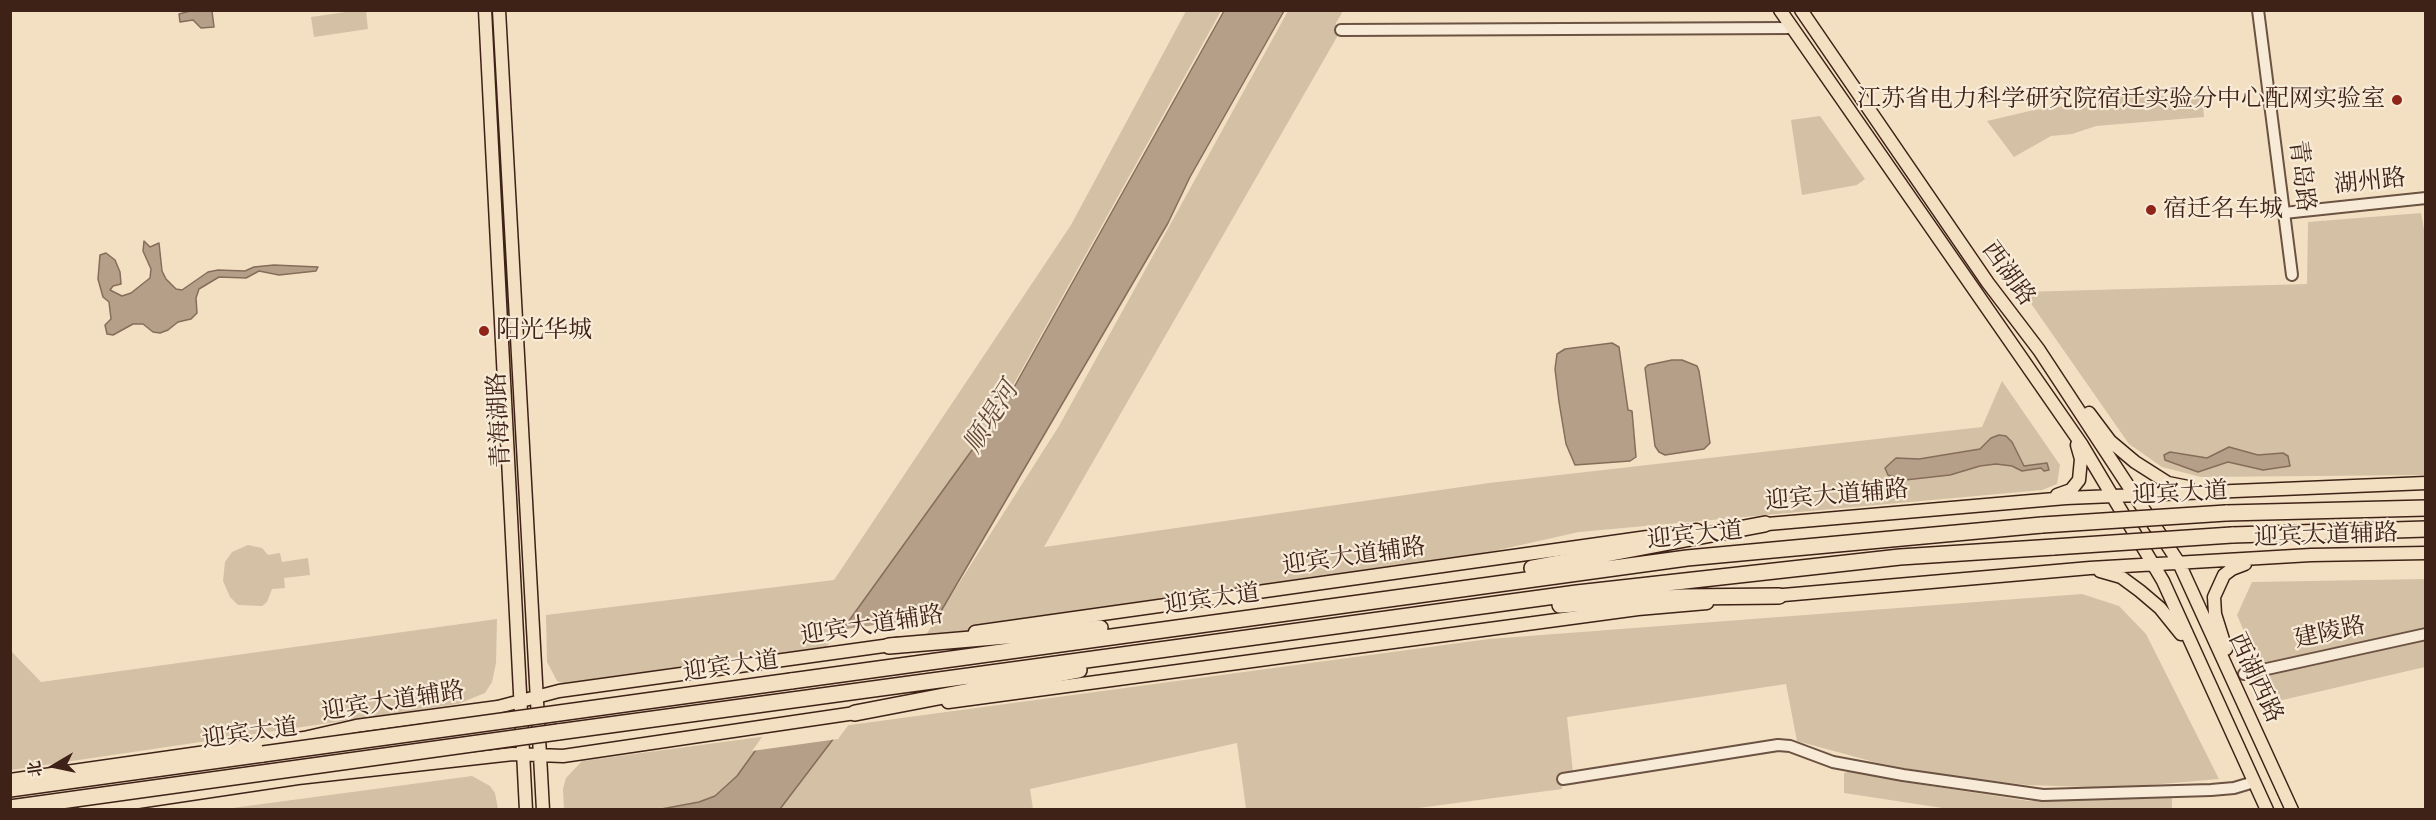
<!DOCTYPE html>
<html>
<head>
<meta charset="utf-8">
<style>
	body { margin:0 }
	#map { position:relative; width:2436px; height:820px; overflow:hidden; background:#f3e0c2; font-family:"Old Standard TT","Noto Serif SC",serif }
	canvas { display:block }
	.frame { position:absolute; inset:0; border:12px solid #3f2217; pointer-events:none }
	.north { position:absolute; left:24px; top:736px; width:60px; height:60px; -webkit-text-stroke:4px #f7ebd7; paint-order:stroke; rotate:261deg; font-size:16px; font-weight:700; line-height:24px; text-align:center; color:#3f2217 }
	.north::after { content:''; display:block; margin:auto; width:21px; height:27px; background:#3f2217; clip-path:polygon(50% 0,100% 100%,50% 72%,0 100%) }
</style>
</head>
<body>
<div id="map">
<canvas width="2436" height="820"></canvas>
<div class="frame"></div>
<div class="north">北</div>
</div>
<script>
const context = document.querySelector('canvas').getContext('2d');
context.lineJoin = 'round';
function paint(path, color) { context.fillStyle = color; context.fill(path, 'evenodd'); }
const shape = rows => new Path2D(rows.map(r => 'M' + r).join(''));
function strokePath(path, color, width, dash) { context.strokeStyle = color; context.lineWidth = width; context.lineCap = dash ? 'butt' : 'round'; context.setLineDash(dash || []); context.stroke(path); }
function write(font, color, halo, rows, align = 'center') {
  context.font = font + ' "Old Standard TT","Noto Serif SC",serif'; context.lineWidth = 4.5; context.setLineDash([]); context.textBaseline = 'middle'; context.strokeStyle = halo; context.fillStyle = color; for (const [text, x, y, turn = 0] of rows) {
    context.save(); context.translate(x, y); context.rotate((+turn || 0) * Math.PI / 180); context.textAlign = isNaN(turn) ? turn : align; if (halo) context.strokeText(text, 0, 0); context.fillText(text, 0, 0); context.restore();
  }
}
paint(shape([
	[353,11,366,11,368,29,314,37,311,17],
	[1186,11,1221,11,1006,398,833,654,574,688,557,681,547,662,546,615,834,580,1071,225],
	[1288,11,1343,11,1336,23,1337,37,1044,547,1489,483,1982,427,2002,381,2060,465,2057,484,2042,490,1579,532,1373,578,933,640,926,635,1059,426],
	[2120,90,2173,97,2202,94,2204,117,2096,126,2072,134,2051,136,2014,157,1987,121,2034,110,2095,102],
	[1820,116,1865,179,1857,185,1802,195,1791,120],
	[2421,213,2426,241,2425,475,2201,477,2162,467,2129,444,2023,292,2307,284,2308,222],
	[248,545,262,548,268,555,280,553,282,562,308,558,310,575,284,578,285,588,272,589,267,602,262,606,238,605,230,597,223,581,225,562,232,552],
	[2425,579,2425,667,2274,702,2237,615,2252,582],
	[2082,594,2119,606,2146,634,2219,779,2115,788,2027,785,1935,774,1874,762,1797,741,1786,684,1567,717,1573,772,1563,774,1562,789,1411,809,1246,809,1237,743,1030,789,1033,809,564,810,563,789,566,778,582,761,1489,639],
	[497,619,496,663,492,682,485,693,458,704,11,770,11,651,41,682],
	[1851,771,1910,783,2029,801,2172,797,2172,809,1949,809,1844,793,1844,773],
	[472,776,490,786,495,793,498,809,225,809]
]), '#d4c0a5');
const water = shape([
	[194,10,212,11,214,27,201,28,193,20,180,22,179,14,194,10],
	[1224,11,1284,11,1190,177,1168,223,937,618,916,630,780,809,656,810,699,802,715,796,737,776,1003,407,1224,11],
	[144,241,150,247,159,243,162,271,166,279,176,289,182,290,208,272,218,270,245,271,254,267,274,265,318,267,316,271,279,275,259,271,246,278,219,277,199,289,196,298,197,313,191,319,178,322,168,330,160,333,153,332,143,324,133,324,113,335,107,334,105,325,111,319,109,302,103,297,98,279,100,255,106,253,115,260,120,272,121,284,113,286,110,290,122,296,131,293,150,278,151,269,143,251,144,241],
	[1612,343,1619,347,1628,410,1632,411,1636,457,1630,461,1575,465,1566,444,1559,402,1555,369,1557,354,1565,349,1612,343],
	[1672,360,1682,360,1697,366,1699,371,1710,443,1704,449,1665,455,1659,452,1655,446,1645,368,1648,365,1672,360],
	[1999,435,2006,436,2012,442,2024,466,2047,463,2049,470,2044,471,2041,468,2022,471,2012,466,1996,464,1980,466,1950,475,1905,480,1888,475,1885,468,1896,458,1919,459,1980,449,1991,438,1999,435],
	[2229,447,2258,455,2283,453,2288,456,2290,466,2263,470,2228,462,2198,472,2165,460,2164,455,2170,452,2207,458,2229,447]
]);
paint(water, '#b69f88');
strokePath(water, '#866d5b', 1.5);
paint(shape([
	[941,616,918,632,838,739,752,751,839,630]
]), '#f3e0c2');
const minor = shape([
	[2258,10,2292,275],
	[1341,30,1792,28],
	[2284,213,2426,198],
	[2244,674,2426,634],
	[1563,779,1778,745,1790,746,1833,762,1903,775,2043,795,2211,790,2234,788,2254,782]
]);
const major = shape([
	[485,10,526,810],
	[499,10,543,810],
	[1780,10,2082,445,2163,581,2267,810],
	[1801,10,1988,283,2039,350,2179,563,2292,810],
	[2089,413,2110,441,2135,462,2168,483,2188,487],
	[2057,495,2071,490,2079,480,2081,459,2077,445],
	[1756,525,2066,498,2426,483],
	[2100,571,2121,577,2140,591,2160,608,2181,634],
	[1772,596,2090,568,2311,555,2426,553],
	[975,632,1697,530],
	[2226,649,2215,614,2214,597,2224,575,2232,569,2245,564],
	[948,702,1638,609,1707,603],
	[10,780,304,738,356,726,498,707,559,691,898,644],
	[84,810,298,778,513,754,563,756,862,712]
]);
const highway = shape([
	[2226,513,2426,508],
	[2232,535,2426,529],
	[1532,568,1765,524],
	[1560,605,1683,597,1779,596],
	[889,646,1100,628],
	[791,681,1687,558,2042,525],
	[855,713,1079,670],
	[558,732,1577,593,1900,557,2054,547],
	[10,789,263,754]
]);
strokePath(minor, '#6c5242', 14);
strokePath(major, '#3f2217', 15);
strokePath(highway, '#3f2217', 18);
strokePath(minor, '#f7ebd7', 10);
strokePath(major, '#f3e0c2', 12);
strokePath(highway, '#f3e0c2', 15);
const highwayBridge = shape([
	[2042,525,2226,513],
	[2054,547,2232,535],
	[263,754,791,681],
	[10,808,558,732]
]);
strokePath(highwayBridge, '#3f2217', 18, []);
strokePath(highwayBridge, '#f3e0c2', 15);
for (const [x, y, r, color] of [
	[2397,100,6,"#8f2418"],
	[2151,210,6,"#8f2418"],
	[484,331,6,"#8f2418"]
]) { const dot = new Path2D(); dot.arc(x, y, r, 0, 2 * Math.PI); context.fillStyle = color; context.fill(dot); strokePath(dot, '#f7ebd7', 2); }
write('24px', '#3f2217', '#f7ebd7', [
	["江苏省电力科学研究院宿迁实验分中心配网实验室",2385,100,"right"],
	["宿迁名车城",2163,210],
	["阳光华城",496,331]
], 'left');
write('24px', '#3f2217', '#f7ebd7', [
	["青岛路",2301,176,83],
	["湖州路",2370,182,-6],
	["西湖路",2008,274,54],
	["青海湖路",500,420,-93],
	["迎宾大道",2180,494,-3],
	["迎宾大道辅路",1837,496,-5],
	["迎宾大道",1695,536,-6],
	["迎宾大道辅路",2326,536,-2],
	["迎宾大道辅路",1354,557,-8],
	["迎宾大道",1212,600,-8],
	["迎宾大道辅路",872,626,-9],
	["建陵路",2330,633,-12],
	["迎宾大道",731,667,-8],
	["西湖西路",2255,678,65],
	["迎宾大道辅路",393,702,-9],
	["迎宾大道",250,734,-8]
]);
write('italic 26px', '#634839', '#f7ebd7', [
	["顺堤河",992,418,-58]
]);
</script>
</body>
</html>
